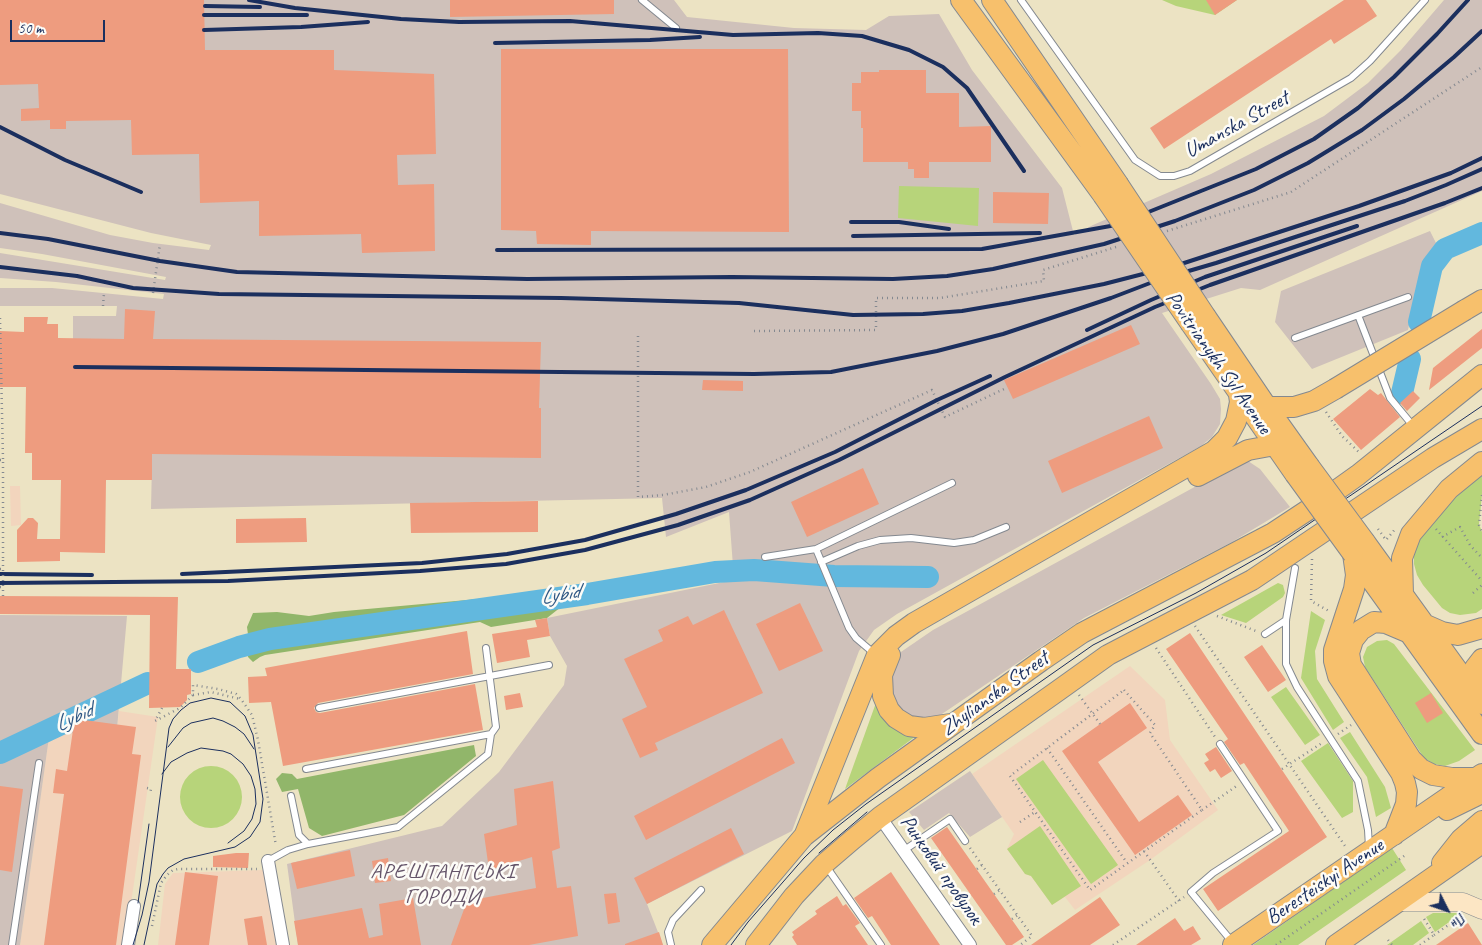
<!DOCTYPE html>
<html>
<head>
<meta charset="utf-8">
<style>
	body { margin:0 }
	#map { position:relative; width:1482px; height:945px; overflow:hidden; background:#ece3c3; font-family:Caveat,sans-serif }
	canvas { display:block }
	.north { position:absolute; left:1422px; top:885px; width:50px; height:50px; -webkit-text-stroke:4px #fdfcf7; paint-order:stroke; rotate:131deg; font-size:14px; font-weight:700; line-height:20px; text-align:center; color:#1b2f5e }
	.north::after { content:''; display:block; margin:auto; width:18px; height:22px; background:#1b2f5e; clip-path:polygon(50% 0,100% 100%,50% 72%,0 100%) }
	.scale { position:absolute; left:10px; top:20px; width:95px; height:22px; box-sizing:border-box; border:2px solid #1b2f5e; border-top:0; padding-left:6px; font-size:15px; line-height:18px; white-space:nowrap; color:#1b2f5e; -webkit-text-stroke:4px #fdfcf7; paint-order:stroke }
</style>
</head>
<body>
<div id="map">
<canvas width="1482" height="945"></canvas>
<div class="north">Пн</div>
<div class="scale">50 m</div>
</div>
<script>
const context = document.querySelector('canvas').getContext('2d');
context.lineJoin = 'round';
function paint(path, color) { context.fillStyle = color; context.fill(path, 'evenodd'); }
const shape = rows => new Path2D(rows.map(r => 'M' + r).join(''));
function strokePath(path, color, width, dash) { context.strokeStyle = color; context.lineWidth = width; context.lineCap = dash ? 'butt' : 'round'; context.setLineDash(dash || []); context.stroke(path); }
function write(font, color, halo, rows, align = 'center') {
  context.font = font + ' Caveat,sans-serif'; context.lineWidth = 5; context.setLineDash([]); context.textBaseline = 'middle'; context.strokeStyle = halo; context.fillStyle = color; for (const [text, x, y, turn = 0] of rows) {
    context.save(); context.translate(x, y); context.rotate((+turn || 0) * Math.PI / 180); context.textAlign = isNaN(turn) ? turn : align; if (halo) context.strokeText(text, 0, 0); context.fillText(text, 0, 0); context.restore();
  }
}
paint(shape([
	[10,486,20,486,21,525,11,526],
	[1130,666,1165,700,1170,740,1218,810,1150,860,1075,910,1065,897,1052,905,1031,876,1025,874,1007,849,1014,834,972,774],
	[119,711,158,717,125,945,20,945,50,730,116,740],
	[264,870,278,945,158,945,165,884,173,873]
]), '#f2d5bd');
paint(shape([
	[0,0,674,0,687,17,794,28,866,30,889,16,939,14,972,70,1062,188,1074,235,1093,225,1211,174,1324,116,1368,83,1401,50,1444,0,1482,0,1482,191,1260,290,1241,288,1162,313,1211,384,1220,399,1221,409,1220,424,1212,437,1201,446,897,614,874,630,859,651,792,831,647,904,663,945,298,945,287,864,442,826,499,772,564,685,567,666,550,636,547,618,734,580,729,512,666,537,662,498,151,509,152,463,73,339,73,316,116,316,117,306,0,306,0,288,52,288,163,299,164,294,56,282,0,278,0,253,165,280,166,277,42,254,0,248,0,203,110,235,153,243,209,250,211,245,151,233,0,194],
	[1430,231,1436,243,1434,256,1421,267,1408,330,1312,369,1275,322,1281,291],
	[1248,461,1260,469,1290,507,1232,542,1084,618,936,718,914,718,900,711,888,696,887,671,898,654,933,630,1211,478],
	[0,615,127,616,116,740,50,730,20,945,0,945],
	[970,771,1002,817,970,837,949,813,924,830,909,812]
]), '#cfc1ba');
paint(shape([
	[1162,0,1237,0,1215,15,1176,6],
	[899,186,979,188,978,226,898,218],
	[1482,472,1482,495,1479,524,1482,532,1482,609,1476,613,1460,615,1450,613,1442,608,1423,585,1417,575,1414,564,1414,550,1422,535,1440,513],
	[1278,583,1283,585,1285,593,1283,597,1246,623,1221,615],
	[1311,611,1325,620,1315,651,1317,679,1344,722,1333,730,1301,678],
	[1387,640,1394,644,1475,750,1459,761,1445,766,1434,764,1424,758,1365,667,1363,657,1367,647,1377,641],
	[1286,687,1320,735,1305,745,1271,697],
	[877,700,916,736,845,789],
	[1350,732,1385,787,1391,808,1376,817,1367,777,1340,738],
	[1328,743,1353,781,1353,812,1342,818,1301,761],
	[1043,760,1118,865,1091,884,1016,779],
	'180 797a31 31 0 1 1 62 0a31 31 0 1 1-62 0Z',
	[1040,826,1081,886,1052,905,1031,876,1025,874,1007,849],
	[1392,848,1406,870,1298,945,1253,945],
	[1433,913,1462,913,1435,932,1426,917],
	[1421,921,1429,933,1413,945,1387,945]
]), '#b7d47a');
paint(shape([
	[550,592,564,593,566,603,547,618,491,627,480,622,265,655,260,657,253,662,248,657,249,642,247,627,253,613,277,612,309,616,334,612,489,598,505,600,529,595],
	[474,745,476,756,404,815,322,836,309,828,298,789,282,792,276,779,282,773,292,774,297,779]
]), '#91b66a');
strokePath(shape([
	[1419,322,1432,266,1445,249,1482,233],
	[1402,393,1410,359],
	[198,662,239,647,270,639,587,594,715,572,754,570,834,576,928,577],
	[0,753,148,683]
]), '#62b8de', 22);
paint(shape([
	[0,0,204,0,205,50,334,50,334,70,434,74,436,154,397,155,398,185,434,184,435,251,362,253,361,234,259,236,259,201,200,203,199,154,132,155,131,120,66,121,66,129,50,129,50,120,21,121,21,109,39,108,38,84,0,85],
	[450,0,614,0,614,14,450,17],
	[1206,0,1237,0,1215,15],
	[1344,0,1366,0,1377,16,1334,44,1331,39,1164,149,1150,128],
	[501,49,788,49,789,232,591,231,591,245,537,244,536,231,501,230],
	[879,70,926,70,926,93,959,93,959,127,991,126,991,162,929,162,929,178,914,178,914,169,908,169,908,162,863,162,863,128,861,128,861,111,852,111,852,83,861,83,861,72,879,72],
	[993,192,1049,193,1048,224,993,223],
	[125,309,155,311,153,339,541,342,539,408,541,408,541,458,152,454,152,480,106,480,105,553,60,552,60,561,17,562,17,530,28,518,33,518,38,523,37,539,60,539,61,480,32,480,32,453,25,453,26,387,0,387,0,331,24,332,24,317,48,317,47,324,58,324,58,338,124,339],
	[1131,325,1140,344,1013,399,1004,380],
	[1482,329,1482,348,1429,390,1433,368],
	[703,380,743,381,743,391,702,390],
	[1370,389,1378,395,1381,393,1400,417,1361,450,1333,419],
	[1413,391,1420,398,1407,411,1400,403],
	[1149,416,1163,448,1062,493,1048,461],
	[863,468,879,504,807,537,791,502],
	[538,501,538,532,411,533,410,503],
	[306,518,307,542,236,543,236,519],
	[0,596,178,597,176,669,191,669,191,694,187,695,187,700,180,707,149,708,150,615,0,614],
	[800,603,823,651,779,671,756,624],
	[724,610,763,693,655,743,658,750,640,758,622,719,647,707,624,659,663,641,658,630,688,616,693,625],
	[547,618,550,636,527,640,530,657,497,663,492,634,537,627,535,620],
	[467,631,473,674,318,703,314,708,316,712,320,713,475,684,483,730,283,766,271,702,249,703,248,677,267,676,265,668],
	[1190,633,1327,837,1218,911,1203,889,1289,831,1244,763,1240,765,1224,742,1228,739,1166,649],
	[1262,645,1286,680,1268,692,1244,657],
	[520,693,523,707,506,710,504,696],
	[1431,693,1443,713,1427,723,1415,703],
	[1130,703,1147,728,1098,762,1139,822,1178,795,1192,815,1135,855,1062,751],
	[84,720,136,727,132,754,141,755,116,945,44,945,64,794,53,793,56,769,67,771,74,723],
	[782,738,795,763,646,840,634,816],
	[1216,747,1232,771,1221,778,1215,769,1210,772,1204,763,1209,760,1205,754],
	[553,781,560,848,552,851,557,888,571,886,578,936,529,945,451,945,467,901,536,888,532,857,489,870,484,834,517,825,514,789],
	[0,786,23,789,12,872,0,870],
	[947,827,1024,937,1012,945,1006,945,931,838],
	[731,828,744,854,647,904,634,878],
	[350,850,355,876,297,889,291,863],
	[236,853,249,853,248,868,213,867,213,856],
	[388,858,391,881,375,883,372,861],
	[185,872,218,876,209,945,175,945],
	[891,872,897,881,940,945,891,945,872,916,868,918,854,898],
	[616,893,620,922,608,924,604,894],
	[837,896,843,906,846,904,860,923,855,926,868,945,797,945,792,937,794,935,792,932,817,914,815,911],
	[1100,897,1120,925,1090,945,1031,945],
	[413,898,421,945,298,945,294,921,362,908,369,938,383,935,379,904],
	[262,916,267,945,248,945,244,919],
	[1175,918,1184,931,1193,926,1201,939,1191,945,1136,945],
	[1468,923,1482,945,1436,945],
	[659,932,663,945,625,945,625,944]
]), '#ee9c7f');
const service = shape([
	[642,0,676,28],
	[1021,0,1135,160,1160,176,1174,176,1190,171,1351,78,1370,61,1425,0],
	[1358,315,1390,398,1414,427],
	[1295,338,1408,297],
	[816,549,849,628,856,638,876,655],
	[765,557,816,549,952,483],
	[821,562,858,546,880,540,911,538,954,543,974,540,1006,527],
	[1295,568,1286,620,1286,664,1297,687,1358,781,1368,830,1369,847],
	[1265,634,1286,620],
	[319,708,549,665],
	[1220,744,1278,831,1213,873,1191,892,1233,943],
	[306,769,491,734],
	[291,796,299,835,308,844,398,827,488,754,491,734,496,727,486,648],
	[903,851,950,819,965,841],
	[268,861,288,850,308,844],
	[826,866,881,945],
	[12,945,39,763],
	[671,945,668,932,673,920,701,890]
]);
const minor = shape([
	[880,817,970,945],
	[268,861,283,945],
	[128,945,134,906]
]);
const secondary = shape([
	[1397,902,1463,902,1482,910]
]);
const primary = shape([
	[961,0,1103,195],
	[992,0,1118,184],
	[1465,310,1482,300],
	[1206,317,1267,407,1309,466],
	[1191,324,1295,474],
	[1267,407,1294,407,1314,401,1335,389],
	[1198,476,1248,450,1275,445],
	[1365,542,1482,704],
	[1353,554,1356,575,1354,589,1334,650,1334,661,1338,676,1401,773,1405,783,1407,792,1406,804,1394,835],
	[1354,556,1482,734],
	[1403,594,1402,558,1411,534,1449,489,1482,462],
	[1426,625,1442,632,1458,635,1482,628],
	[1412,634,1386,623,1374,622,1361,630,1353,640,1349,653,1351,665,1411,759,1421,769,1433,775,1452,778,1476,778],
	[890,655,882,675,883,696,889,710,896,718,909,726,924,728,950,724],
	[1474,693,1472,677,1475,668,1482,659],
	[1447,810,1482,793],
	[805,834,877,655,896,636,914,623,1214,451,1227,438,1236,421,1240,402,1239,395],
	[1442,863,1461,839,1482,821],
	[712,945,804,836,878,778,1041,661,1082,633,1273,533,1323,500,1358,475,1482,375],
	[756,945,794,896,824,864,852,840,880,817,1059,690,1108,655,1252,580,1433,458,1482,429],
	[1233,945,1482,774],
	[1336,945,1482,843]
]);
strokePath(service, '#848990', 8);
strokePath(minor, '#848990', 14);
strokePath(secondary, '#848990', 19);
strokePath(primary, '#848990', 22);
strokePath(shape([
	[1167,231,1291,192,1482,67],
	[153,293,160,244],
	[103,306,104,293],
	[0,318,3,460],
	[754,331,876,330,876,298,940,298,1044,281,1043,270,1119,246],
	[638,336,638,497,663,495,706,487,750,472,932,390,945,417,1004,389],
	[1326,412,1342,436,1361,454],
	[0,460,3,460,3,559],
	[1482,495,1479,525,1482,532],
	[1378,529,1386,540,1396,528],
	[1436,529,1482,581],
	[1442,537,1460,527,1470,545,1482,558],
	[1312,559,1311,601,1329,611],
	[0,569,3,569],
	[0,587,3,587],
	[1473,593,1482,585],
	[1217,616,1256,631],
	[1195,626,1345,846],
	[1156,648,1215,737],
	[1124,690,1155,725,1150,733,1202,810,1090,890,1010,776,1124,690],
	[193,695,211,692,240,699],
	[1079,695,1100,724],
	[162,708,155,721,180,708,193,695,193,685,218,689,236,694,241,699,252,715,258,740,276,846],
	[1338,734,1351,725],
	[1047,748,1127,863],
	[1282,769,1322,743],
	[147,788,151,789,150,794],
	[1202,810,1238,785],
	[1020,822,1035,812],
	[970,848,1032,936,1020,945],
	[1144,851,1179,901],
	[977,869,982,865],
	[994,894,1000,890],
	[1012,919,1018,915],
	[152,926,161,883,167,875,173,870,178,869,257,869],
	[1434,935,1460,917],
	[1388,940,1392,945],
	[1113,945,1184,897],
	[1276,945,1407,854],
	[1420,945,1434,935,1423,917]
]), '#848990', 2.5, [1, 4]);
strokePath(service, '#fff', 6);
strokePath(minor, '#fff', 12);
strokePath(secondary, '#fce6c4', 18);
strokePath(primary, '#f7c06c', 20);
strokePath(shape([
	[168,747,183,728,191,723,213,718,223,721,235,727,244,734,254,749],
	[162,774,171,762,187,753,201,748,223,751,231,754,243,764,251,776,255,789,256,804,252,819,244,831,228,843],
	[819,853,867,812],
	[138,903,149,824],
	[133,945,142,915,149,882,169,728,173,719,181,710,190,703,211,698,230,702,245,716,253,735,263,799,260,822,250,837,235,847,184,859,168,868,163,874,157,884,144,945],
	[731,945,748,922,804,858,833,830,866,804,1093,645,1196,593,1266,553,1482,406]
]), '#1b2f5e', 1);
strokePath(shape([
	[249,0,295,8,401,19,459,22,570,21,733,35,818,33,862,36,909,50,943,67,967,88,1024,171],
	[205,6,260,7],
	[204,15,307,15],
	[204,30,301,27,368,22],
	[495,43,650,40,700,37],
	[0,127,65,160,141,192],
	[851,222,899,222,949,229],
	[0,233,48,239,160,261,237,272,527,279,732,277,893,279,947,276,993,269,1104,244,1175,221,1254,190,1308,163,1362,130,1404,99,1454,57,1482,31],
	[853,236,1040,233],
	[497,250,982,249,1116,225,1256,169,1314,139,1358,108,1394,77,1437,34,1468,0],
	[0,267,77,276,133,288,219,294,561,298,739,303,853,315,923,314,962,311,1009,303,1104,284,1178,265,1359,206,1451,173,1482,158],
	[1087,330,1151,300,1205,277,1357,226],
	[75,367,754,374,831,372,937,351,1003,334,1111,298,1158,280,1216,263,1405,201,1446,185,1482,169],
	[0,574,92,575],
	[182,574,422,563,507,554,585,540,676,514,746,490,835,452,937,400,990,376],
	[0,583,228,581,420,571,506,564,585,550,678,525,750,500,839,460,1005,377,1155,307,1210,285,1445,203,1482,188]
]), '#1b2f5e', 4);
const primaryBridge = shape([
	[1118,184,1206,317],
	[1103,195,1191,324],
	[1335,389,1465,310],
	[1309,466,1365,542],
	[1295,474,1353,554]
]);
strokePath(primaryBridge, '#848990', 22, []);
strokePath(shape([
	[3,596,3,559]
]), '#848990', 2.5, [1, 4]);
strokePath(primaryBridge, '#f7c06c', 20);
write('21px', '#1b2f5e', '#fdfcf7', [
	["Umanska Street",1237,125,-29],
	["Povitrianykh Syl Avenue",1218,363,55],
	["Zhylianska Street",995,694,-36],
	["Ринковий провулок",941,870,55],
	["Beresteiskyi Avenue",1325,882,-34]
]);
write('italic 22px', '#305884', '#fdfcf7', [
	["Lybid",560,595,-9],
	["Lybid",74,718,-25]
]);
context.letterSpacing = '1px';
write('22px', '#65556a', '#fdfcf7', [
	["АРЕШТАНТСЬКІ",443,872],
	["ГОРОДИ",443,897]
]);
context.letterSpacing = '0px';
</script>
</body>
</html>
